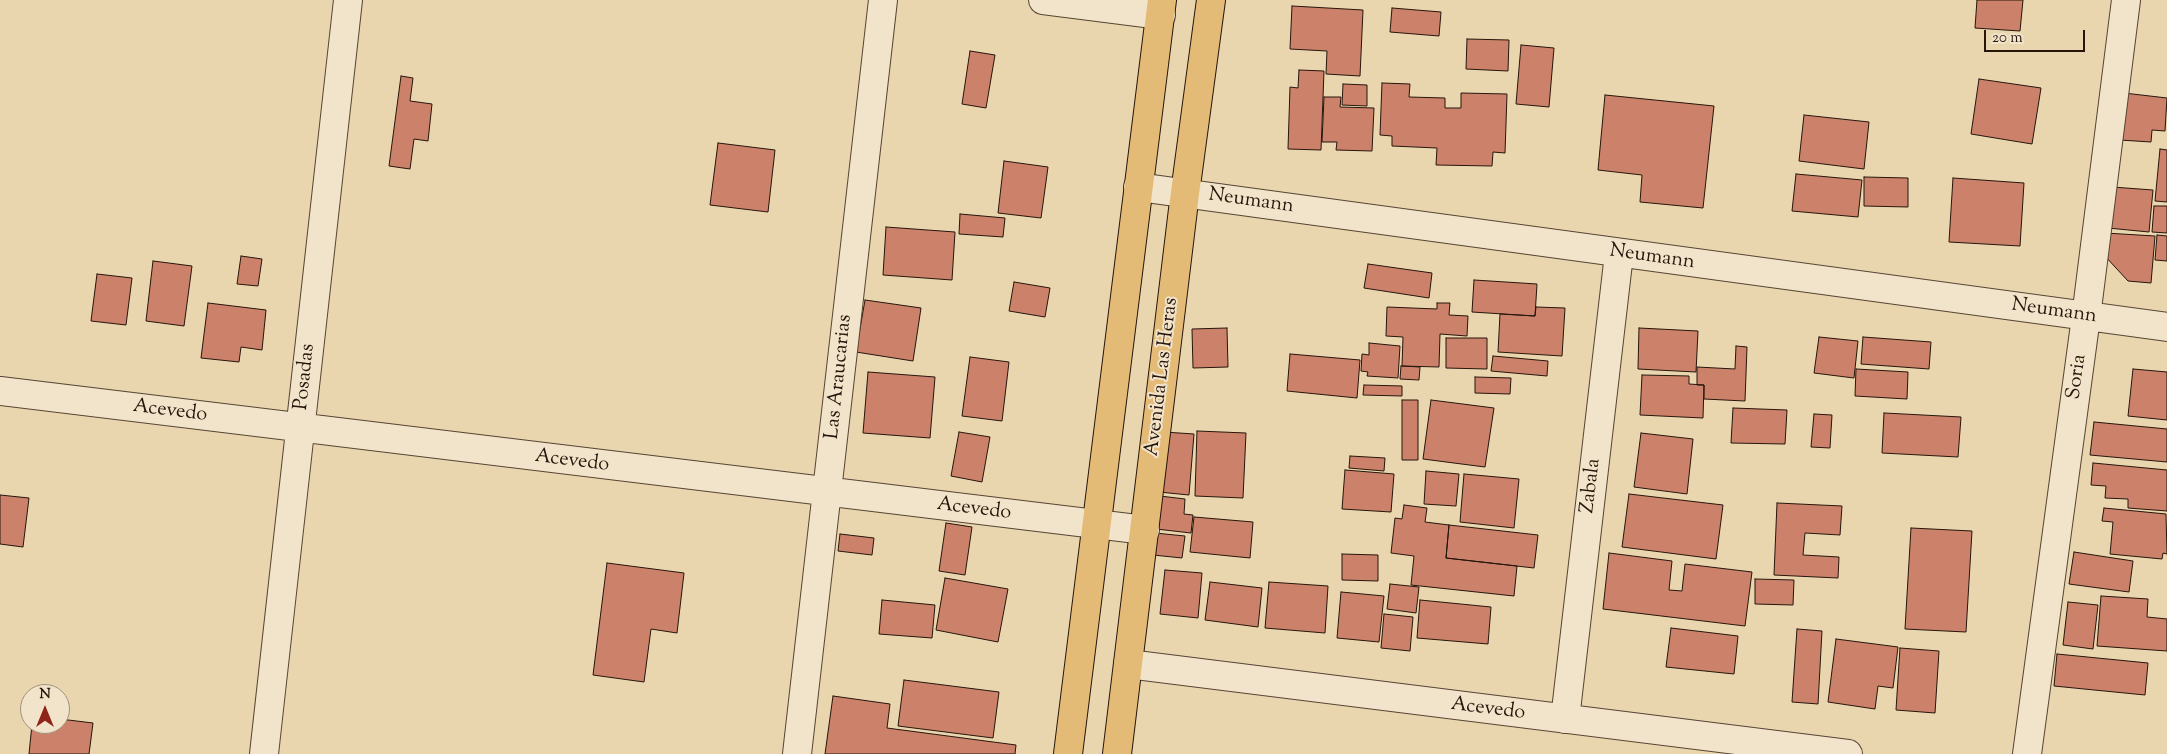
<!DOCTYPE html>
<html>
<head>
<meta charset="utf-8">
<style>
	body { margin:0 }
	#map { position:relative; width:2167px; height:754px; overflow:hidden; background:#e9d5ae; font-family:"Sorts Mill Goudy",serif }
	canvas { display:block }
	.north { position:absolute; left:20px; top:684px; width:50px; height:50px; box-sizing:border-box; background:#f1e4ca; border:1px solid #a0917e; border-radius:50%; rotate:0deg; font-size:14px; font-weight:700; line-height:20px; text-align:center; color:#26150b }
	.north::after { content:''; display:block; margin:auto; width:18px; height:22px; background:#8f2418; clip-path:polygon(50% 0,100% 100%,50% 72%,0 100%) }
	.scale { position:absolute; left:1984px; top:30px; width:101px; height:22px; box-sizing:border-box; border:2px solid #26150b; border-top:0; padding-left:6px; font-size:15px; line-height:18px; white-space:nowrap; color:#26150b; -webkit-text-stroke:4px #f1e4ca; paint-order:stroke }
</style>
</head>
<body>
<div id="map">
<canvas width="2167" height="754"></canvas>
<div class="north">N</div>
<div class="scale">20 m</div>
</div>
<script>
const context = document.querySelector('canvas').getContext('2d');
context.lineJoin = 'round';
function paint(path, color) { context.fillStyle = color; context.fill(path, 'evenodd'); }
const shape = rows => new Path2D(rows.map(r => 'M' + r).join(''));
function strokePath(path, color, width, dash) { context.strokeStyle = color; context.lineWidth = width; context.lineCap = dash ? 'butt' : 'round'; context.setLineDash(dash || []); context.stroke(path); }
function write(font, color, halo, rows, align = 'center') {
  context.font = font + ' "Sorts Mill Goudy",serif'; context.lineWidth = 4; context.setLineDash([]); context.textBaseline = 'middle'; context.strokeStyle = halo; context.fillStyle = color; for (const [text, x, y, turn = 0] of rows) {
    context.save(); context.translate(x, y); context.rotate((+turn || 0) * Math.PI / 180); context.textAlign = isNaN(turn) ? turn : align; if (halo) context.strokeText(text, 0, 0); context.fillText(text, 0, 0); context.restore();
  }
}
const building = shape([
	[1977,0,2023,0,2020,31,1975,28,1977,0],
	[1292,6,1363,10,1360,76,1326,74,1327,51,1290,49,1292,6],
	[1392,8,1441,12,1439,36,1390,32,1392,8],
	[1467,39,1509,40,1508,71,1466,69,1467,39],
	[1521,45,1554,48,1549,107,1516,104,1521,45],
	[970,51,995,55,986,108,962,104,970,51],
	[1299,70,1324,71,1321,150,1288,149,1290,87,1298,88,1299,70],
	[401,76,413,78,410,101,432,104,428,141,414,139,410,169,389,166,401,76],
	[1979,79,2041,88,2032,144,1971,134,1979,79],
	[1382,83,1410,84,1409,97,1445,98,1445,108,1461,108,1461,93,1507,94,1505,153,1493,152,1492,166,1436,165,1437,148,1392,146,1392,136,1380,135,1382,83],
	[1343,84,1367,85,1367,106,1342,105,1343,84],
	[2124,93,2167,98,2165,131,2152,130,2151,142,2120,140,2124,93],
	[1605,95,1714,106,1703,208,1640,202,1642,175,1598,170,1605,95],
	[1324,97,1341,97,1340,107,1374,108,1372,151,1336,150,1337,142,1322,142,1324,97],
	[1804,115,1869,122,1864,169,1799,161,1804,115],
	[718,143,775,150,768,212,710,205,718,143],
	[2160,149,2167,150,2167,202,2155,201,2160,149],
	[1004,161,1048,167,1041,218,998,213,1004,161],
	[1796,174,1862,180,1858,217,1792,211,1796,174],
	[1864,177,1908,178,1908,207,1864,206,1864,177],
	[1953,178,2024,183,2020,246,1949,242,1953,178],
	[2112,187,2153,190,2149,232,2108,228,2112,187],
	[2154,206,2167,206,2167,233,2152,232,2154,206],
	[960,214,1005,218,1003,237,959,234,960,214],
	[886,227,955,232,952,280,883,275,886,227],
	[2105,233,2155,236,2151,283,2128,281,2104,255,2105,233],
	[2157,235,2167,236,2167,261,2155,260,2157,235],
	[241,256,262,259,258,286,237,284,241,256],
	[153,261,192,266,184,326,146,321,153,261],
	[1368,264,1432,273,1429,298,1364,288,1368,264],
	[97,274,132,278,126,325,91,321,97,274],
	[1474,280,1537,284,1535,316,1472,312,1474,280],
	[1014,282,1050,288,1045,317,1009,311,1014,282],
	[865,300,921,308,913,361,856,352,865,300],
	[208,303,266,310,262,350,241,347,239,362,201,358,208,303],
	[1437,303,1450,303,1449,315,1468,316,1467,336,1440,334,1439,367,1402,366,1403,337,1386,336,1387,307,1437,309,1437,303],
	[1536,307,1565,308,1562,356,1498,352,1500,314,1535,316,1536,307],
	[1227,328,1228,367,1193,368,1192,329,1227,328],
	[1639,328,1698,331,1696,372,1638,369,1639,328],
	[1819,337,1858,341,1854,378,1814,373,1819,337],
	[1863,337,1931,342,1929,369,1861,364,1863,337],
	[1446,338,1487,338,1487,369,1446,368,1446,338],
	[1369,343,1400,346,1398,378,1367,376,1368,372,1361,371,1362,354,1369,355,1369,343],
	[1736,346,1747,347,1745,401,1704,399,1704,385,1697,385,1697,367,1735,369,1736,346],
	[1290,354,1360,360,1357,398,1287,391,1290,354],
	[1493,356,1548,361,1547,376,1491,371,1493,356],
	[970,357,1009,362,1002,421,962,416,970,357],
	[1401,366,1420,367,1419,380,1400,379,1401,366],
	[1856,369,1908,372,1907,399,1855,396,1856,369],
	[2133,369,2167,372,2167,420,2128,416,2133,369],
	[868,372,935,377,930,438,863,433,868,372],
	[1642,375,1689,376,1689,384,1704,385,1703,418,1640,415,1642,375],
	[1475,377,1511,378,1510,394,1475,393,1475,377],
	[1364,385,1402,386,1402,396,1363,395,1364,385],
	[1402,400,1418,400,1418,460,1402,460,1402,400],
	[1431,400,1494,408,1485,467,1423,459,1431,400],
	[1733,408,1787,410,1785,444,1731,443,1733,408],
	[1884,413,1961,417,1958,457,1882,453,1884,413],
	[1814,414,1832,415,1830,448,1811,447,1814,414],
	[2094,422,2167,429,2167,462,2090,455,2094,422],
	[1197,431,1246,433,1243,498,1195,496,1197,431],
	[959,432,990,437,982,482,951,476,959,432],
	[1164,432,1194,434,1189,495,1159,492,1164,432],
	[1641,433,1693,439,1687,494,1634,487,1641,433],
	[1350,456,1385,458,1384,471,1349,468,1350,456],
	[2093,463,2167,470,2167,511,2128,508,2128,499,2105,498,2106,486,2091,485,2093,463],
	[1345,470,1394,474,1391,512,1342,509,1345,470],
	[1426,471,1459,474,1456,506,1424,504,1426,471],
	[1464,474,1519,479,1514,528,1460,522,1464,474],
	[1629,494,1723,505,1716,559,1622,547,1629,494],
	[0,495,29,498,23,547,0,544,0,495],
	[1160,496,1185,499,1184,514,1193,515,1191,533,1156,529,1160,496],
	[1777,503,1842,506,1840,535,1805,533,1803,555,1839,557,1838,578,1774,575,1777,503],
	[1404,505,1427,508,1425,522,1449,525,1446,558,1517,566,1514,596,1411,585,1414,556,1391,553,1395,518,1402,519,1404,505],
	[2104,508,2166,514,2167,554,2163,553,2162,559,2110,554,2113,522,2102,521,2104,508],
	[1194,517,1253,522,1250,558,1190,552,1194,517],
	[946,523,972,527,965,575,939,571,946,523],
	[1449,525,1538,535,1534,568,1446,558,1449,525],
	[1911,528,1972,531,1966,632,1905,629,1911,528],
	[1155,533,1185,536,1182,558,1153,555,1155,533],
	[840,534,874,538,872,555,838,551,840,534],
	[2074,552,2133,561,2129,592,2069,584,2074,552],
	[1609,553,1672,561,1669,590,1682,591,1685,564,1752,572,1745,626,1603,609,1609,553],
	[1342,554,1378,555,1378,581,1342,580,1342,554],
	[607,563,684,573,677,633,651,629,644,682,593,675,607,563],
	[1165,570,1202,573,1198,618,1160,614,1165,570],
	[945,578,1008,589,998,642,936,630,945,578],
	[1755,579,1794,580,1793,605,1755,604,1755,579],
	[1210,582,1262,588,1258,627,1205,620,1210,582],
	[1269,582,1328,586,1325,633,1265,628,1269,582],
	[1390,584,1419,587,1416,613,1387,609,1390,584],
	[1341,592,1384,596,1379,642,1337,638,1341,592],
	[2101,596,2148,599,2147,617,2167,619,2167,651,2097,646,2101,596],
	[882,600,935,605,932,638,879,634,882,600],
	[1420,600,1491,607,1488,644,1417,638,1420,600],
	[2068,602,2098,605,2093,649,2063,645,2068,602],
	[1384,614,1413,617,1410,651,1381,648,1384,614],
	[1671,628,1738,636,1734,674,1666,667,1671,628],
	[1797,629,1822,631,1818,704,1792,702,1797,629],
	[1836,639,1898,647,1893,688,1878,686,1875,709,1828,702,1836,639],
	[1900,648,1939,651,1935,713,1896,710,1900,648],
	[2057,654,2148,663,2145,695,2054,686,2057,654],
	[904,680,999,692,993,738,898,726,904,680],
	[833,696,890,704,887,728,1016,745,1015,754,825,754,833,696],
	[60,719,93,723,89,754,29,754,32,724,60,724,60,719]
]);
paint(building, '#cc826a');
strokePath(building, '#26150b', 1);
const minor = shape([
	[1043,0,1161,15],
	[1138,187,2167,327],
	[0,391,1145,530],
	[1128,664,1848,754],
	[1565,719,1619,254],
	[264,754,348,0],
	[797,754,883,0],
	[2027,754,2086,317,2126,0]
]);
const major = shape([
	[1068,754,1162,0],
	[1117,754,1185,193,1211,0]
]);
strokePath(minor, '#574534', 30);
strokePath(major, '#26150b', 30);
strokePath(minor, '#f1e4ca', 28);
strokePath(major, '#e4ba77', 28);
write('20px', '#26150b', '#f1e4ca', [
	["Neumann",1251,202,8],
	["Neumann",1652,258,8],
	["Neumann",2054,312,8],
	["Posadas",306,377,-84],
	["Las Araucarias",840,377,-84],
	["Avenida Las Heras",1163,377,-83],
	["Soria",2078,377,-82],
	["Acevedo",170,412,7],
	["Acevedo",572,462,7],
	["Zabala",1592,486,-83],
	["Acevedo",974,510,7],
	["Acevedo",1488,710,7]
]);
</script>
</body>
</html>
